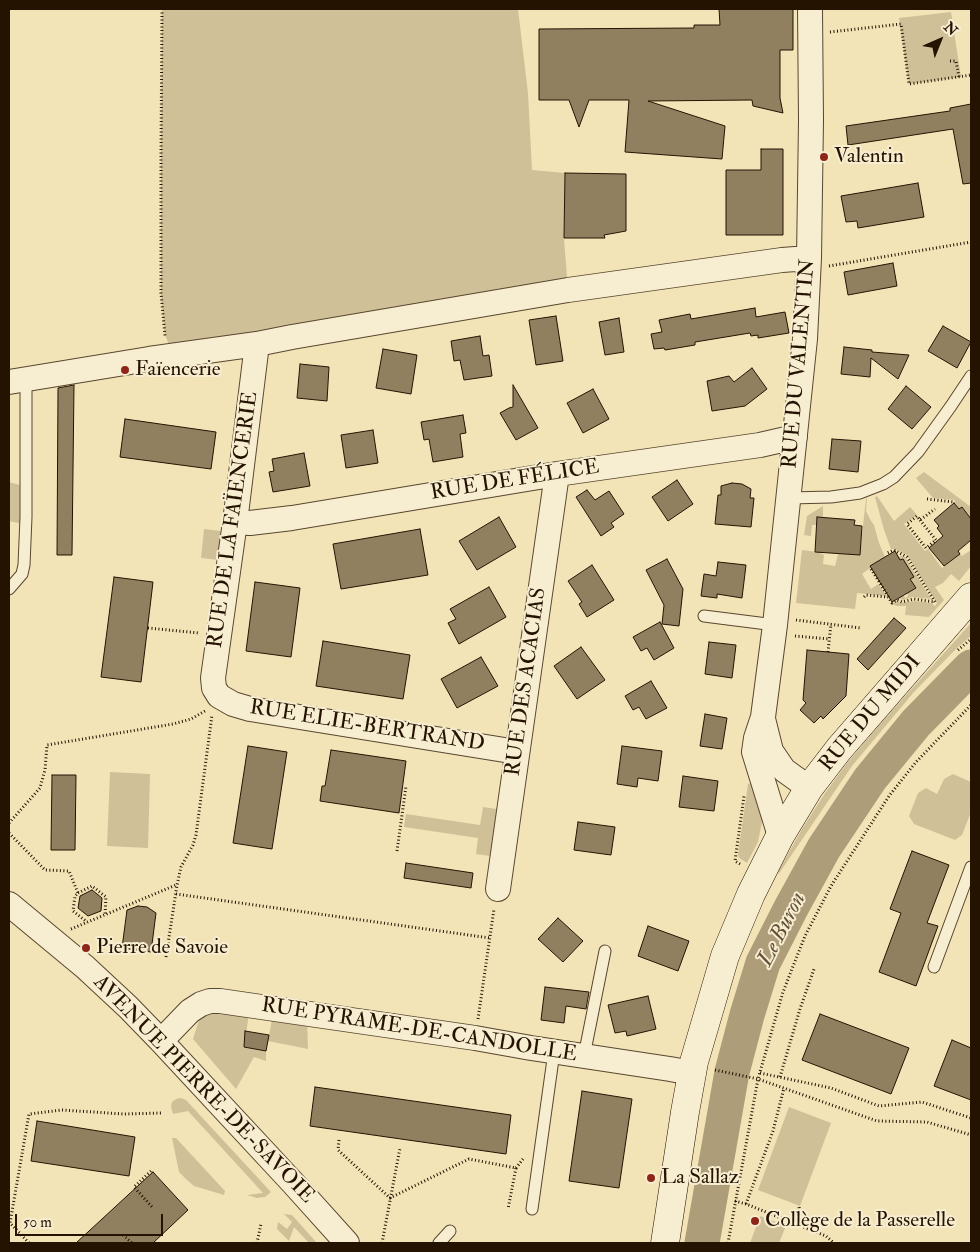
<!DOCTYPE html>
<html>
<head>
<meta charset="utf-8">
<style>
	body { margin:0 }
	#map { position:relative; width:980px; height:1252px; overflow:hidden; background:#f3e4b7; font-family:"IM FELL Double Pica",serif }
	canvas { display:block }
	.frame { position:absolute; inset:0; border:10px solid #251302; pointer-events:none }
	.north { position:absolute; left:915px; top:15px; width:50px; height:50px; -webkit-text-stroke:4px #f7edd0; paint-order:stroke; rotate:44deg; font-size:14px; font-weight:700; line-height:20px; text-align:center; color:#251302 }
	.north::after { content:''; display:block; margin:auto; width:18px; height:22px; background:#251302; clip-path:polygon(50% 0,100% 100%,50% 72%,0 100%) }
	.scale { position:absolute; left:15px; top:1214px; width:148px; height:22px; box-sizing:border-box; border:2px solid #251302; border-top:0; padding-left:6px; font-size:15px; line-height:18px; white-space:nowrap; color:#251302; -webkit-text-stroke:4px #f7edd0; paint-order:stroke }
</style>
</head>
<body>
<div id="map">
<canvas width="980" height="1252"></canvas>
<div class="frame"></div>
<div class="north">N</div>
<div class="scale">50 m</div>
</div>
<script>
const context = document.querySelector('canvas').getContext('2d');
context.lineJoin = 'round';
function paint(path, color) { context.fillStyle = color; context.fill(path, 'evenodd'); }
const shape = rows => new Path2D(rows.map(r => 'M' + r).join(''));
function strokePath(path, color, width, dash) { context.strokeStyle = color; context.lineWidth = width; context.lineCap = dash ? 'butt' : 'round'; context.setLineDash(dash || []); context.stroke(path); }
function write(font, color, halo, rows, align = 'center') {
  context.font = font + ' "IM FELL Double Pica",serif'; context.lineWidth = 4; context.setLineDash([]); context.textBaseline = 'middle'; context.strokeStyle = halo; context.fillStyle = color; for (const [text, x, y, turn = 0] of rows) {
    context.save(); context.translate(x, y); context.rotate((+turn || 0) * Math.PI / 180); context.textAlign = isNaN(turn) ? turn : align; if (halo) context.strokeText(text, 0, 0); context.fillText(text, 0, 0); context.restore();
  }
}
paint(shape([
	[162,9,518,9,528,93,532,170,565,173,564,238,568,290,172,352,165,335,161,293,161,156],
	[951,12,961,77,909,84,899,18],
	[924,472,971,507,971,519,962,507,959,509,954,503,955,500,933,498,916,478],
	[9,482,23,486,23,524,9,521],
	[877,496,894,521,910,507,917,515,904,524,925,551,928,549,942,568,960,554,962,556,971,550,971,566,959,581,951,574,943,583,935,587,944,600,929,617,905,615,906,606,897,606,892,604,897,601,901,603,915,601,931,603,935,606,937,603,907,555,895,549,891,549,884,530,875,497],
	[867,498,866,511,871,521,874,525,879,543,885,557,862,574,871,589,878,584,887,596,857,593,855,609,796,603,802,550,818,552,824,555,823,564,835,566,838,554,861,543,866,499],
	[823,506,823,517,817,517,817,525,812,525,811,536,804,535,807,516],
	[204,529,221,531,218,560,201,558],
	[901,556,905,557,931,599,912,597,903,600,898,598,903,595,905,598,908,596,907,593,915,587,910,579,914,577,903,559,900,560,898,557],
	[971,623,971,636,958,647,914,692,852,766,778,875,779,870,802,829,825,793,848,762,881,723],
	[110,772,150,774,148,848,107,846],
	[953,774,971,782,971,812,962,835,955,840,914,824,909,816,918,793,926,788,937,794,944,779],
	[750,783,751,783,762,810,762,822,758,842,747,863,739,858,738,854,748,784],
	[483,807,503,810,497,857,476,854,478,838,404,827,406,814,480,825],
	[214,1010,249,1014,244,1047,266,1051,266,1061,254,1057,236,1089,193,1039,199,1020,206,1013],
	[273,1014,307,1019,308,1049,268,1041],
	[181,1098,186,1100,271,1192,265,1197,257,1198,247,1195,263,1193,188,1111,173,1114,171,1107,172,1102,176,1099],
	[789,1107,831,1123,800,1206,758,1190],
	[172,1138,176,1138,225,1191,224,1195,194,1186,186,1179,179,1172],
	[284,1214,292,1215,317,1243,309,1243,294,1227,289,1241,277,1229,278,1222,287,1229,292,1222],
	[760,1216,786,1226,779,1243,750,1243]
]), '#d0c098');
strokePath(shape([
	[702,1243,732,1072,747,1015,763,963,791,908,824,848,870,779,916,723,971,667]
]), '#ad9d79', 35);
const building = shape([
	[719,9,793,9,793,50,780,50,780,98,783,113,753,106,752,100,648,101,725,126,722,159,625,152,629,100,589,100,579,127,569,100,539,100,539,29,694,28,694,25,720,25,719,9],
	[971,104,971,183,963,184,953,129,848,145,846,126,950,111,950,108,971,104],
	[761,149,783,149,783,235,726,235,726,170,761,170,761,149],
	[565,173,626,174,626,231,604,235,605,238,564,238,565,173],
	[918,183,924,217,858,228,857,221,846,222,841,196,918,183],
	[893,263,897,286,848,295,844,272,893,263],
	[755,308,756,317,785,312,789,333,758,338,758,335,751,336,750,333,695,342,695,345,665,350,664,348,654,349,651,334,662,332,659,320,690,314,691,319,755,308],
	[556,316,563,361,536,365,529,320,556,316],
	[619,318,624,352,605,355,599,322,619,318],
	[943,326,971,342,957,368,928,351,943,326],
	[480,336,483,356,489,355,492,376,464,380,460,360,454,361,451,341,480,336],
	[844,347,872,350,872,352,909,355,898,379,871,358,870,377,841,374,844,347],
	[383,349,417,355,411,394,376,388,383,349],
	[300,364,329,367,327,401,297,398,300,364],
	[752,368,767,389,745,406,712,411,707,381,729,376,734,382,752,368],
	[74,385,72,555,57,555,58,388,74,385],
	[513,385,538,428,516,440,500,413,509,408,513,407,513,385],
	[906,386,931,407,912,429,888,409,906,386],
	[593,389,609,419,583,433,567,403,593,389],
	[463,415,466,433,460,434,463,457,433,462,429,439,424,440,421,422,463,415],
	[125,419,216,432,211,469,120,457,125,419],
	[373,430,378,463,346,468,341,435,373,430],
	[832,439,861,441,858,472,829,469,832,439],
	[304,453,310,486,273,492,269,472,274,471,272,459,304,453],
	[677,480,693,504,668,521,652,497,677,480],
	[732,483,742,484,751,489,750,498,754,498,751,527,715,524,718,495,721,495,721,486,732,483],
	[587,490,595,500,609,491,624,514,611,523,614,527,601,536,576,497,587,490],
	[954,503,959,509,962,507,971,519,971,540,958,551,960,554,944,566,929,548,943,536,937,528,939,526,934,520,954,503],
	[499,517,516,547,477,570,459,541,499,517],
	[817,517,855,520,854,525,862,526,860,555,815,552,817,517],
	[420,529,428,575,341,589,333,544,420,529],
	[895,551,900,560,903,559,914,577,910,579,916,588,892,602,870,566,895,551],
	[667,559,683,589,679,626,662,624,664,605,646,570,667,559],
	[718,562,746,565,742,598,717,594,717,598,701,596,704,574,716,576,718,562],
	[592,565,614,600,587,617,579,604,582,602,568,581,592,565],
	[114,577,153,582,141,682,101,677,114,577],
	[255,582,300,588,291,657,246,651,255,582],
	[489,587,506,617,459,644,448,623,456,619,450,609,489,587],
	[894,618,906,628,868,670,857,659,894,618],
	[660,622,674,648,654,660,647,648,641,651,633,637,660,622],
	[323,641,410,655,403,699,316,686,323,641],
	[709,642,736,645,732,678,705,674,709,642],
	[581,647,605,680,577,699,554,666,581,647],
	[807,650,849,654,846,696,823,719,821,716,814,723,800,710,806,703,803,700,807,650],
	[481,657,498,686,457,708,441,679,481,657],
	[651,681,667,708,646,719,639,707,633,710,625,696,651,681],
	[705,714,727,718,722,749,700,746,705,714],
	[248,746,287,752,272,849,233,843,248,746],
	[622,746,662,751,658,781,638,778,637,787,617,784,622,746],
	[331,750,406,761,399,813,320,801,322,786,325,786,331,750],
	[52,775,76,775,75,850,51,850,52,775],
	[683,776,718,781,714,811,679,807,683,776],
	[578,822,615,827,611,855,574,850,578,822],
	[912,851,949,865,927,923,938,926,916,986,879,972,901,913,890,909,912,851],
	[406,863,473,873,471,888,404,878,406,863],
	[92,890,102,898,101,911,88,916,78,908,80,896,92,890],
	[138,906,147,907,156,913,151,952,122,948,127,910,138,906],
	[558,918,583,941,563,962,538,939,558,918],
	[648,926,689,941,678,971,638,956,648,926],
	[545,987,589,992,586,1009,566,1006,564,1023,541,1020,545,987],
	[648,996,656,1029,627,1036,626,1031,615,1033,608,1005,648,996],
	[820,1014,909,1048,891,1094,802,1060,820,1014],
	[245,1031,269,1035,266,1051,244,1047,245,1031],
	[952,1040,971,1048,971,1100,934,1086,952,1040],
	[315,1087,511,1115,506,1154,310,1126,315,1087],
	[582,1091,632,1099,619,1188,569,1181,582,1091],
	[37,1121,135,1137,129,1176,31,1161,37,1121],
	[153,1172,188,1210,153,1243,76,1243,153,1172]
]);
paint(building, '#908060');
strokePath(building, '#251302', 1);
const lane = shape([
	[789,498,831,497,860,493,883,484,894,477,918,452,951,406,971,376],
	[9,589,22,574,24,565,26,517,26,379],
	[704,616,775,625],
	[934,967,971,867],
	[584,1056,605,951],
	[532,1209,554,1052],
	[439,1243,450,1231]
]);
const street = shape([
	[257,344,235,522,213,678,214,688,219,696,233,704,250,709,517,752],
	[9,382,149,359,257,344,292,337,568,290,782,260,809,258],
	[235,522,250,523,292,518,557,474,760,445,795,437],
	[763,719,771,751,784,770,809,788],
	[780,836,754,752,756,738,763,717,775,625,805,339,809,258,811,120,810,9],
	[498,889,557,474],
	[9,904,85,967,128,1007,161,1041,293,1183,347,1243],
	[161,1041,190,1011,201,1004,210,1001,220,1001,475,1038,531,1048,670,1069,692,1073]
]);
const secondary = shape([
	[665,1243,685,1112,694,1062,725,956,751,894,780,836,809,788,839,749,971,597]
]);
strokePath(lane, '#58472f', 13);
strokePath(street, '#58472f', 26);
strokePath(secondary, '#251302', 29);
strokePath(shape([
	[162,9,161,156,161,293,165,336],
	[830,32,901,24,909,84,971,75],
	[950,61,956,61,959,77],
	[829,266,971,242],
	[927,499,954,502],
	[920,520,936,540,926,548,907,524,917,516,920,520,935,509],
	[871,569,888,596],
	[864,597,866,595,888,597,892,603,897,600,902,602,914,599,935,602,907,557,894,550,887,553],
	[796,620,861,628],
	[148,628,199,633],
	[795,636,829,639],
	[958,650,971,639],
	[828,652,831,624],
	[9,823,40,788,45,770,47,745,173,724,191,719,205,711],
	[9,833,45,870,69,871,78,893,75,896,73,911,87,922],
	[397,851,406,786],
	[740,864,735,861,744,796],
	[78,893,92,886,106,897,105,915],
	[176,894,490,938],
	[71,929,176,885],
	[166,957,177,885,181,867,193,845,196,835,212,715],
	[478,1019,494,909],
	[715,1070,758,1079,877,1121,927,1122,971,1135],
	[760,1073,831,1088,879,1106,922,1102,971,1118],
	[780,1077,800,1009,814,969],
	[339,1140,338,1150,390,1198,469,1159,516,1168,508,1209],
	[516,1168,523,1159],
	[151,1171,134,1187,153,1208],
	[735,1201,746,1204,826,1236,834,1243],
	[746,1204,773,1131,784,1088],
	[797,1225,800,1218,799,1206],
	[123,1235,132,1243],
	[29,1243,10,1223,29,1114,62,1110,124,1114,161,1113],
	[257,1243,261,1224],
	[382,1243,400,1148],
	[728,1243,758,1079,783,992,805,936,831,886,889,796,916,762,971,705]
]), '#251302', 3, [1, 2.5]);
strokePath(lane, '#f7edd0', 11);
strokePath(street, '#f7edd0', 24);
strokePath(secondary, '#f7edd0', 28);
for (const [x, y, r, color] of [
	[824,157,5,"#8f2418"],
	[125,370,5,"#8f2418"],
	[86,948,5,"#8f2418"],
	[651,1178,5,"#8f2418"],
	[755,1221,5,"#8f2418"]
]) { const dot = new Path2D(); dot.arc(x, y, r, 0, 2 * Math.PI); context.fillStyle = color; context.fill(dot); strokePath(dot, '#f7edd0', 2); }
write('21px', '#251302', '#f7edd0', [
	["Valentin",834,157],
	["Faïencerie",135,370],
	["Pierre de Savoie",96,948],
	["La Sallaz",661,1178],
	["Collège de la Passerelle",765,1221]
], 'left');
write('21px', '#251302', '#f7edd0', [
	["RUE DU VALENTIN",800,364,-85],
	["RUE DE FÉLICE",515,481,-9],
	["RUE DE LA FAÏENCERIE",234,520,-82],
	["RUE DES ACACIAS",527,682,-82],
	["RUE DU MIDI",871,714,-50],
	["RUE ELIE-BERTRAND",367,727,9],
	["RUE PYRAME-DE-CANDOLLE",419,1031,9],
	["AVENUE PIERRE-DE-SAVOIE",203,1090,46]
]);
write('italic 22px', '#625138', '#f7edd0', [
	["Le Buron",783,930,-63]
]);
</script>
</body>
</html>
